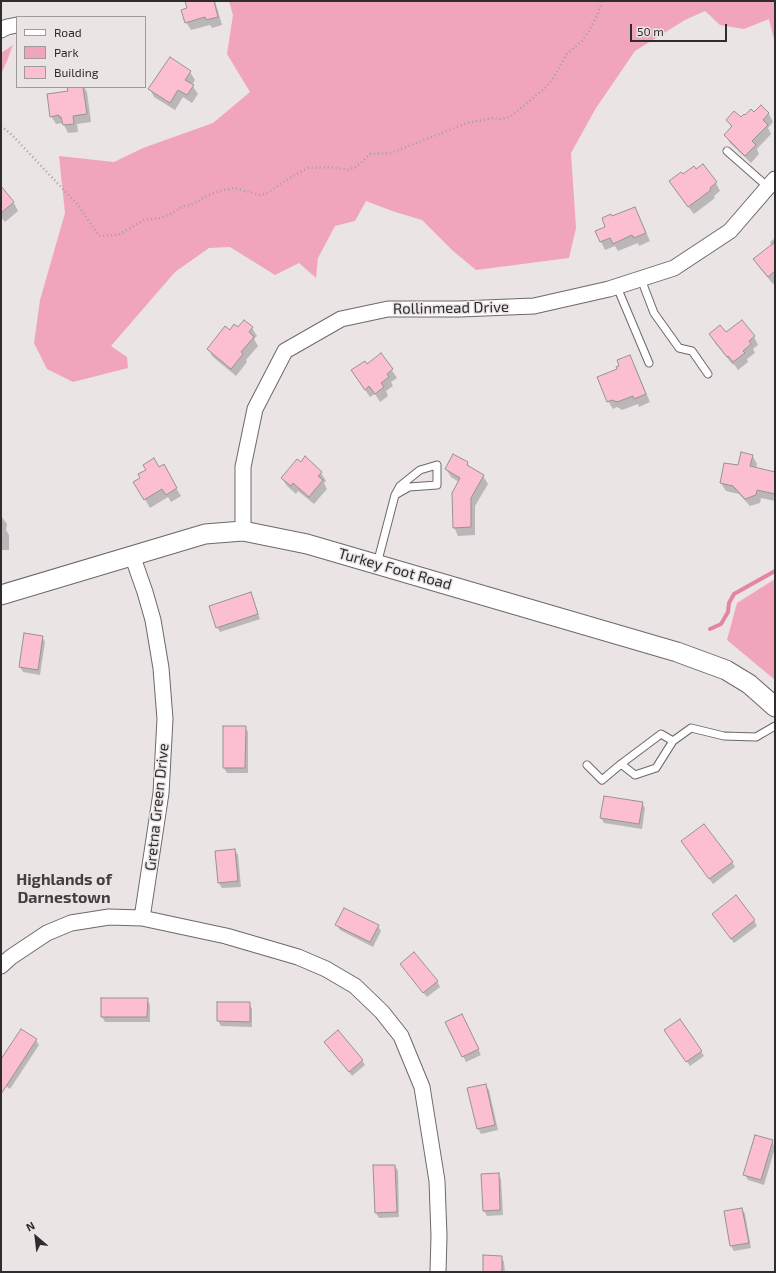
<!DOCTYPE html>
<html>
<head>
<meta charset="utf-8">
<style>
	body { margin:0 }
	#map { position:relative; width:776px; height:1273px; overflow:hidden; background:#eae4e5; font-family:"Exo 2",sans-serif }
	canvas { display:block }
	.frame { position:absolute; inset:0; border:2px solid #2f2c2d; pointer-events:none }
	.legend { position:absolute; left:16px; top:16px; width:130px; height:72px; box-sizing:border-box; background:#eae4e5; border:1px solid #9f9a9b; margin:0; padding:5px 7px; list-style:none; font-size:12px; color:#2f2c2d }
	.legend li { display:flex; align-items:center; gap:8px; height:20px }
	.legend b { width:20px; border:1px solid #9f9a9b }
	.north { position:absolute; left:16px; top:1217px; width:40px; height:40px; -webkit-text-stroke:3px #eae4e5; paint-order:stroke; rotate:332deg; font-size:11px; font-weight:700; line-height:16px; text-align:center; color:#2f2c2d }
	.north::after { content:''; display:block; margin:auto; width:14px; height:18px; background:#2f2c2d; clip-path:polygon(50% 0,100% 100%,50% 72%,0 100%) }
	.scale { position:absolute; left:630px; top:24px; width:97px; height:18px; box-sizing:border-box; border:2px solid #2f2c2d; border-top:0; padding-left:5px; font-size:12px; line-height:14px; white-space:nowrap; color:#2f2c2d; -webkit-text-stroke:3px #eae4e5; paint-order:stroke }
</style>
</head>
<body>
<div id="map">
<canvas width="776" height="1273"></canvas>
<div class="frame"></div>
<ul class="legend">
<li><b style="height:5px;background:#fff"></b>Road</li>
<li><b style="height:11px;background:#f1a5ba"></b>Park</li>
<li><b style="height:11px;background:#fbbfcf"></b>Building</li>
</ul>
<div class="north">N</div>
<div class="scale">50 m</div>
</div>
<script>
const context = document.querySelector('canvas').getContext('2d');
context.lineJoin = 'round';
function paint(path, color) { context.fillStyle = color; context.fill(path, 'evenodd'); }
const shape = rows => new Path2D(rows.map(r => 'M' + r).join(''));
function strokePath(path, color, width, dash) { context.strokeStyle = color; context.lineWidth = width; context.lineCap = dash ? 'butt' : 'round'; context.setLineDash(dash || []); context.stroke(path); }
function write(font, color, halo, rows, align = 'center') {
  context.font = font + ' "Exo 2",sans-serif'; context.lineWidth = 3; context.setLineDash([]); context.textBaseline = 'middle'; context.strokeStyle = halo; context.fillStyle = color; for (const [text, x, y, turn = 0] of rows) {
    context.save(); context.translate(x, y); context.rotate((+turn || 0) * Math.PI / 180); context.textAlign = isNaN(turn) ? turn : align; if (halo) context.strokeText(text, 0, 0); context.fillText(text, 0, 0); context.restore();
  }
}
paint(shape([
	[229,1,775,1,775,44,769,19,744,29,720,25,705,11,685,20,635,51,596,108,571,153,576,228,569,258,476,270,453,251,422,220,395,212,366,201,355,221,335,226,318,258,316,278,299,263,275,275,230,247,209,248,175,272,111,346,127,357,128,368,73,382,47,369,34,343,40,300,65,213,59,156,114,162,143,148,213,123,250,92,227,54,233,15],
	[13,45,7,61,1,74,1,53],
	[775,579,775,680,727,640,737,603]
]), '#f1a5ba');
paint(shape([
	[186,1,215,1,222,25,212,28,210,25,191,30,186,22,188,9],
	[190,72,195,80,192,85,198,94,192,103,183,97,175,110,154,97,150,89],
	[68,87,84,87,87,92,91,122,77,124,78,132,68,133,63,123,56,124,51,116,69,92],
	[761,106,769,114,773,122,768,128,771,134,757,149,759,154,751,163,730,143,725,135,732,128,727,120,741,119,754,113],
	[696,170,716,183,720,191,714,196,715,198,694,214,675,190,682,176],
	[1,187,14,203,18,211,5,222,1,217],
	[635,208,639,216,650,241,639,246,638,243,618,251,615,246,605,250,596,232,607,227],
	[775,238,775,283,773,284,759,267,755,259,772,246,770,242],
	[238,328,252,328,257,336,254,339,258,346,246,360,247,362,236,376,213,357,208,349,230,331],
	[710,334,726,334,754,337,758,345,753,349,755,353,747,359,748,362,738,370,734,364,733,365,715,343],
	[381,354,397,378,391,382,393,386,386,391,388,396,380,402,375,394,370,397,352,371,367,365],
	[629,356,634,364,650,402,639,407,638,404,622,410,617,407,613,409,608,401],
	[752,455,757,464,756,468,775,473,775,501,761,498,760,503,750,506,739,494,726,491,721,483],
	[467,463,470,468,483,476,488,484,475,506,475,535,458,536,454,527,459,482,451,477,446,469],
	[163,466,181,496,171,502,168,497,150,508,135,482,141,478,147,470,159,468],
	[321,473,326,481,324,483,327,489,314,504,298,491,296,494,287,486,282,478],
	[1,516,7,524,6,530,9,535,9,550,1,550],
	[250,593,253,598,260,619,220,632,217,627],
	[42,637,45,642,40,675,23,672,20,667],
	[245,727,248,732,248,773,227,773,224,768],
	[642,803,645,808,642,829,604,823,601,818],
	[686,847,732,862,735,867,713,884],
	[235,850,238,855,241,887,222,888,219,883,216,852],
	[713,914,754,920,757,926,734,943],
	[337,925,378,926,381,931,373,947,340,930],
	[401,965,437,981,440,987,427,997],
	[147,999,150,1005,150,1022,105,1022,102,1017],
	[218,1003,249,1003,252,1009,252,1027,221,1026,218,1021],
	[465,1020,481,1055,466,1062,447,1023],
	[668,1035,701,1051,704,1056,690,1066],
	[36,1040,39,1045,10,1089,1,1083,1,1061],
	[325,1042,362,1060,365,1065,352,1076],
	[485,1085,489,1090,498,1130,481,1134,478,1128],
	[772,1141,775,1148,764,1185,748,1180,745,1175],
	[395,1166,398,1171,399,1217,379,1218,376,1213],
	[498,1174,501,1179,503,1215,487,1216,484,1211],
	[742,1209,745,1214,751,1248,734,1251,731,1246],
	[501,1257,504,1262,505,1272,484,1272]
]), '#0003');
strokePath(shape([
	[710,629,721,624,728,612,729,603,734,594,775,571]
]), '#e485a2', 4);
const building = shape([
	[185,1,214,1,218,17,206,20,205,17,185,23,181,10,187,8,185,1],
	[170,57,191,71,185,80,194,85,187,95,178,90,170,103,148,89,170,57],
	[67,87,83,87,87,114,73,116,74,124,63,125,61,117,59,117,59,115,50,117,47,94,68,91,67,87],
	[761,105,769,113,763,120,768,125,752,141,756,145,745,156,724,135,732,126,726,120,734,111,741,117,744,114,745,115,751,109,754,112,761,105],
	[703,164,717,182,710,188,711,190,688,207,669,181,681,172,683,174,694,166,696,169,703,164],
	[1,186,14,202,1,213,1,186],
	[635,207,646,233,634,238,632,235,613,244,610,238,600,242,595,231,605,227,602,218,611,214,612,216,635,207],
	[775,242,775,271,768,277,753,259,775,242],
	[244,320,253,327,249,332,254,337,241,352,243,354,231,369,207,349,225,326,230,330,234,324,238,327,244,320],
	[742,320,755,336,749,341,751,344,743,351,745,353,733,362,728,356,727,357,709,334,720,325,726,332,742,320],
	[381,353,393,369,387,374,389,377,381,383,384,387,375,394,369,386,365,390,351,370,365,361,367,364,381,353],
	[630,355,646,394,634,399,633,396,617,402,612,400,607,402,597,377,617,369,616,367,619,366,617,360,630,355],
	[741,452,753,455,750,466,775,472,775,494,757,490,756,495,745,499,733,486,720,483,724,463,738,465,741,452],
	[453,454,468,462,467,465,484,475,471,498,471,527,453,528,452,493,460,478,445,469,453,454],
	[305,456,322,472,318,476,323,480,309,497,293,483,291,486,281,478,297,459,301,462,305,456],
	[154,458,159,467,164,464,177,488,166,495,162,489,144,500,133,482,140,478,138,474,146,470,143,465,154,458],
	[251,592,258,614,216,628,209,606,251,592],
	[24,633,43,636,38,670,19,667,24,633],
	[223,726,246,726,245,768,223,768,223,726],
	[604,796,643,802,639,824,600,818,604,796],
	[704,824,733,862,709,879,681,841,704,824],
	[235,849,238,881,218,883,215,851,235,849],
	[736,895,755,920,731,939,712,914,736,895],
	[344,908,379,925,370,942,335,925,344,908],
	[414,952,438,981,423,993,400,964,414,952],
	[101,998,148,998,147,1017,101,1017,101,998],
	[217,1002,250,1002,250,1022,217,1021,217,1002],
	[462,1014,479,1049,462,1057,445,1022,462,1014],
	[680,1019,702,1051,686,1062,664,1030,680,1019],
	[21,1029,37,1039,1,1094,1,1059,21,1029],
	[338,1030,363,1060,349,1072,324,1042,338,1030],
	[486,1084,495,1125,477,1129,467,1088,486,1084],
	[755,1135,773,1140,761,1180,743,1175,755,1135],
	[373,1165,395,1165,397,1212,375,1213,373,1165],
	[499,1173,500,1210,483,1211,481,1174,499,1173],
	[742,1208,749,1243,730,1246,724,1211,742,1208],
	[483,1255,502,1256,502,1272,483,1272,483,1255]
]);
paint(building, '#fbbfcf');
strokePath(building, '#979293', 1);
const service = shape([
	[727,151,768,187],
	[641,279,654,313,679,348,692,351,708,374],
	[617,287,649,363],
	[377,564,395,495,409,487,437,485,437,465,420,470,400,486,395,495],
	[621,764,661,734,673,741],
	[587,765,602,780,621,764,635,775,656,768,673,741,691,728,724,736,756,737,775,726]
]);
const minor = shape([
	[1,30,7,27,17,25],
	[243,531,243,467,255,409,285,351,341,319,388,309,460,309,534,306,609,289,674,268,730,231,775,179],
	[132,555,145,592,153,620,161,668,165,719,161,793,142,918],
	[1,966,11,957,47,933,71,923,109,917,142,918,226,936,298,957,326,969,355,986,382,1012,401,1036,422,1087,437,1181,439,1236,438,1272]
]);
const tertiary = shape([
	[1,595,205,534,243,531,307,544,677,652,726,670,749,684,775,707]
]);
strokePath(service, '#6e686a', 9);
strokePath(minor, '#6e686a', 17);
strokePath(tertiary, '#6e686a', 21);
strokePath(shape([
	[1,126,12,135,78,205,99,236,118,235,144,220,161,218,173,213,183,206,191,205,207,196,219,191,234,188,260,195,267,193,286,180,308,168,330,167,347,170,356,167,370,154,391,153,467,123,493,118,500,119,510,117,545,88,552,80,567,54,582,41,589,31,598,13,602,1]
]), '#a49fa0', 2.5, [1, 3]);
strokePath(service, '#fff', 7);
strokePath(minor, '#fff', 15);
strokePath(tertiary, '#fff', 19);
write('15px', '#2f2c2d', '#eae4e5', [
	["Rollinmead Drive",451,308,-1],
	["Turkey Foot Road",395,569,16],
	["Gretna Green Drive",157,807,-84]
]);
write('bold 16px', '#433e3f', '#eae4e5', [
	["Highlands of",64,880],
	["Darnestown",64,898]
]);
</script>
</body>
</html>
